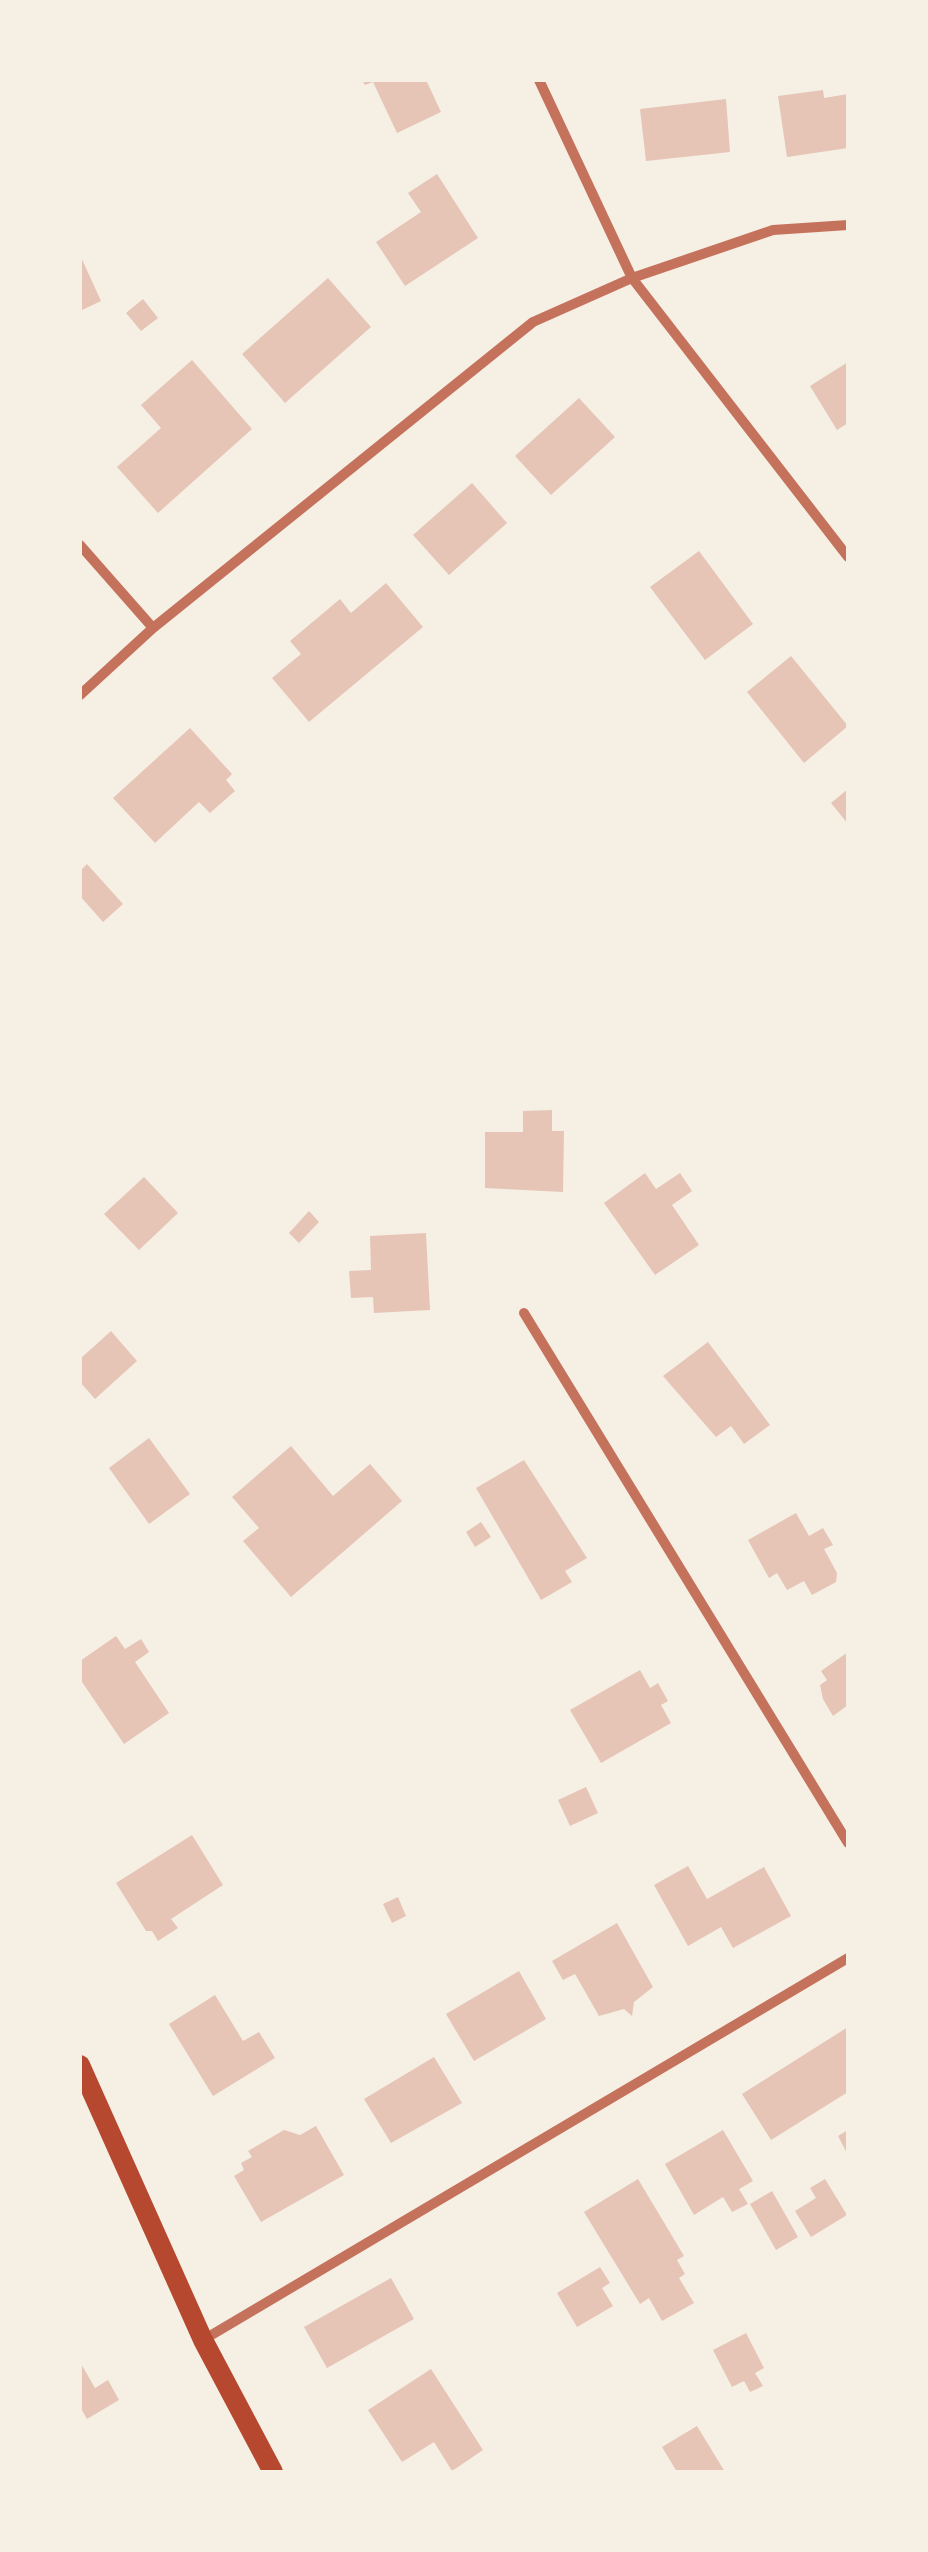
<!DOCTYPE html>
<html>
<head>
<meta charset="utf-8">
<style>
	body { margin:0 }
	#map { position:relative; width:928px; height:2552px; overflow:hidden; background:#f6efe4; font-family:"Titillium Web",sans-serif }
	canvas { display:block }
	.frame { position:absolute; inset:0; border:82px solid #f6efe4; pointer-events:none }
</style>
</head>
<body>
<div id="map">
<canvas width="928" height="2552"></canvas>
<div class="frame"></div>
</div>
<script>
const context = document.querySelector('canvas').getContext('2d');
context.lineJoin = 'round';
function paint(path, color) { context.fillStyle = color; context.fill(path, 'evenodd'); }
const shape = rows => new Path2D(rows.map(r => 'M' + r).join(''));
function strokePath(path, color, width, dash) { context.strokeStyle = color; context.lineWidth = width; context.lineCap = dash ? 'butt' : 'round'; context.setLineDash(dash || []); context.stroke(path); }
paint(shape([
	[362,80,426,80,441,112,397,133,373,82,365,85],
	[823,90,824,98,848,94,848,148,787,157,778,96],
	[726,99,730,152,646,161,640,109],
	[437,174,478,238,405,286,376,242,421,212,408,193],
	[80,255,101,301,80,311],
	[328,278,371,327,285,403,242,354],
	[143,299,158,318,141,331,126,313],
	[192,360,252,429,158,513,117,467,161,428,141,405],
	[848,362,848,423,837,430,810,386],
	[579,398,615,437,551,495,515,456],
	[472,483,507,523,449,575,413,535],
	[699,551,753,624,705,660,650,587],
	[386,583,423,627,309,722,272,678,301,654,290,641,340,599,351,613],
	[791,656,848,726,804,763,747,692],
	[190,728,232,774,226,780,235,791,210,813,199,802,155,843,113,798],
	[848,789,848,824,831,803],
	[87,864,123,904,103,922,80,896,80,871],
	[552,1110,552,1131,564,1131,563,1192,485,1188,485,1132,523,1132,523,1111],
	[645,1173,656,1189,680,1173,692,1191,672,1205,699,1245,655,1275,604,1203],
	[144,1177,178,1213,139,1250,104,1214],
	[309,1211,319,1222,299,1243,289,1233],
	[426,1233,430,1310,374,1313,373,1297,351,1298,349,1271,371,1270,370,1236],
	[111,1331,137,1361,95,1399,80,1382,80,1359],
	[708,1342,770,1425,744,1444,731,1426,716,1437,663,1376],
	[149,1438,190,1494,149,1524,109,1468],
	[291,1446,333,1496,370,1464,402,1501,291,1597,243,1541,259,1528,232,1497],
	[524,1460,587,1558,565,1571,572,1582,541,1600,476,1488],
	[796,1513,809,1536,823,1528,833,1545,824,1549,837,1573,836,1582,812,1595,804,1581,787,1590,777,1573,769,1578,748,1540],
	[481,1522,491,1537,475,1547,466,1532],
	[116,1636,125,1649,141,1639,149,1652,135,1662,169,1713,124,1744,80,1679,80,1661],
	[848,1652,848,1705,833,1716,823,1699,820,1685,827,1680,821,1671],
	[640,1670,650,1688,658,1683,668,1701,661,1705,671,1723,601,1763,570,1710],
	[586,1787,598,1813,570,1826,558,1800],
	[192,1835,223,1885,171,1919,178,1928,158,1941,152,1931,146,1931,116,1883],
	[688,1866,707,1899,764,1867,791,1916,733,1948,721,1927,688,1946,654,1885],
	[398,1897,406,1916,392,1923,383,1904],
	[617,1923,653,1987,634,2002,632,2016,624,2009,599,2016,575,1974,563,1980,552,1961],
	[519,1971,546,2019,474,2061,446,2014],
	[215,1995,243,2041,259,2032,275,2058,213,2096,169,2024],
	[848,2027,848,2092,771,2140,742,2094],
	[434,2057,462,2103,391,2143,364,2099],
	[316,2126,344,2175,261,2222,234,2176,244,2170,241,2163,252,2157,248,2151,284,2130,300,2135],
	[723,2130,753,2181,739,2189,748,2204,732,2212,723,2197,694,2215,665,2164],
	[848,2130,848,2155,838,2136],
	[638,2179,684,2256,677,2260,685,2274,679,2278,694,2303,662,2321,649,2298,640,2304,584,2212],
	[825,2179,847,2215,811,2237,795,2211,816,2198,810,2188],
	[772,2191,798,2237,776,2250,750,2204],
	[600,2267,610,2283,602,2288,613,2306,577,2327,557,2293],
	[391,2278,414,2319,327,2368,304,2327],
	[746,2333,764,2368,755,2373,763,2386,750,2392,744,2381,732,2387,713,2350],
	[80,2362,95,2388,108,2380,119,2400,87,2419,80,2407],
	[431,2369,483,2450,452,2471,434,2442,402,2462,368,2410],
	[697,2426,725,2472,677,2472,662,2447]
]), '#e6c5b7');
strokePath(shape([
	[539,80,632,278,848,557],
	[80,545,153,628],
	[80,695,153,628,533,322,632,278,773,230,848,225],
	[524,1313,848,1843],
	[203,2340,848,1958]
]), '#c5725c', 10);
strokePath(shape([
	[80,2065,203,2340,273,2472]
]), '#b5482f', 20);
</script>
</body>
</html>
